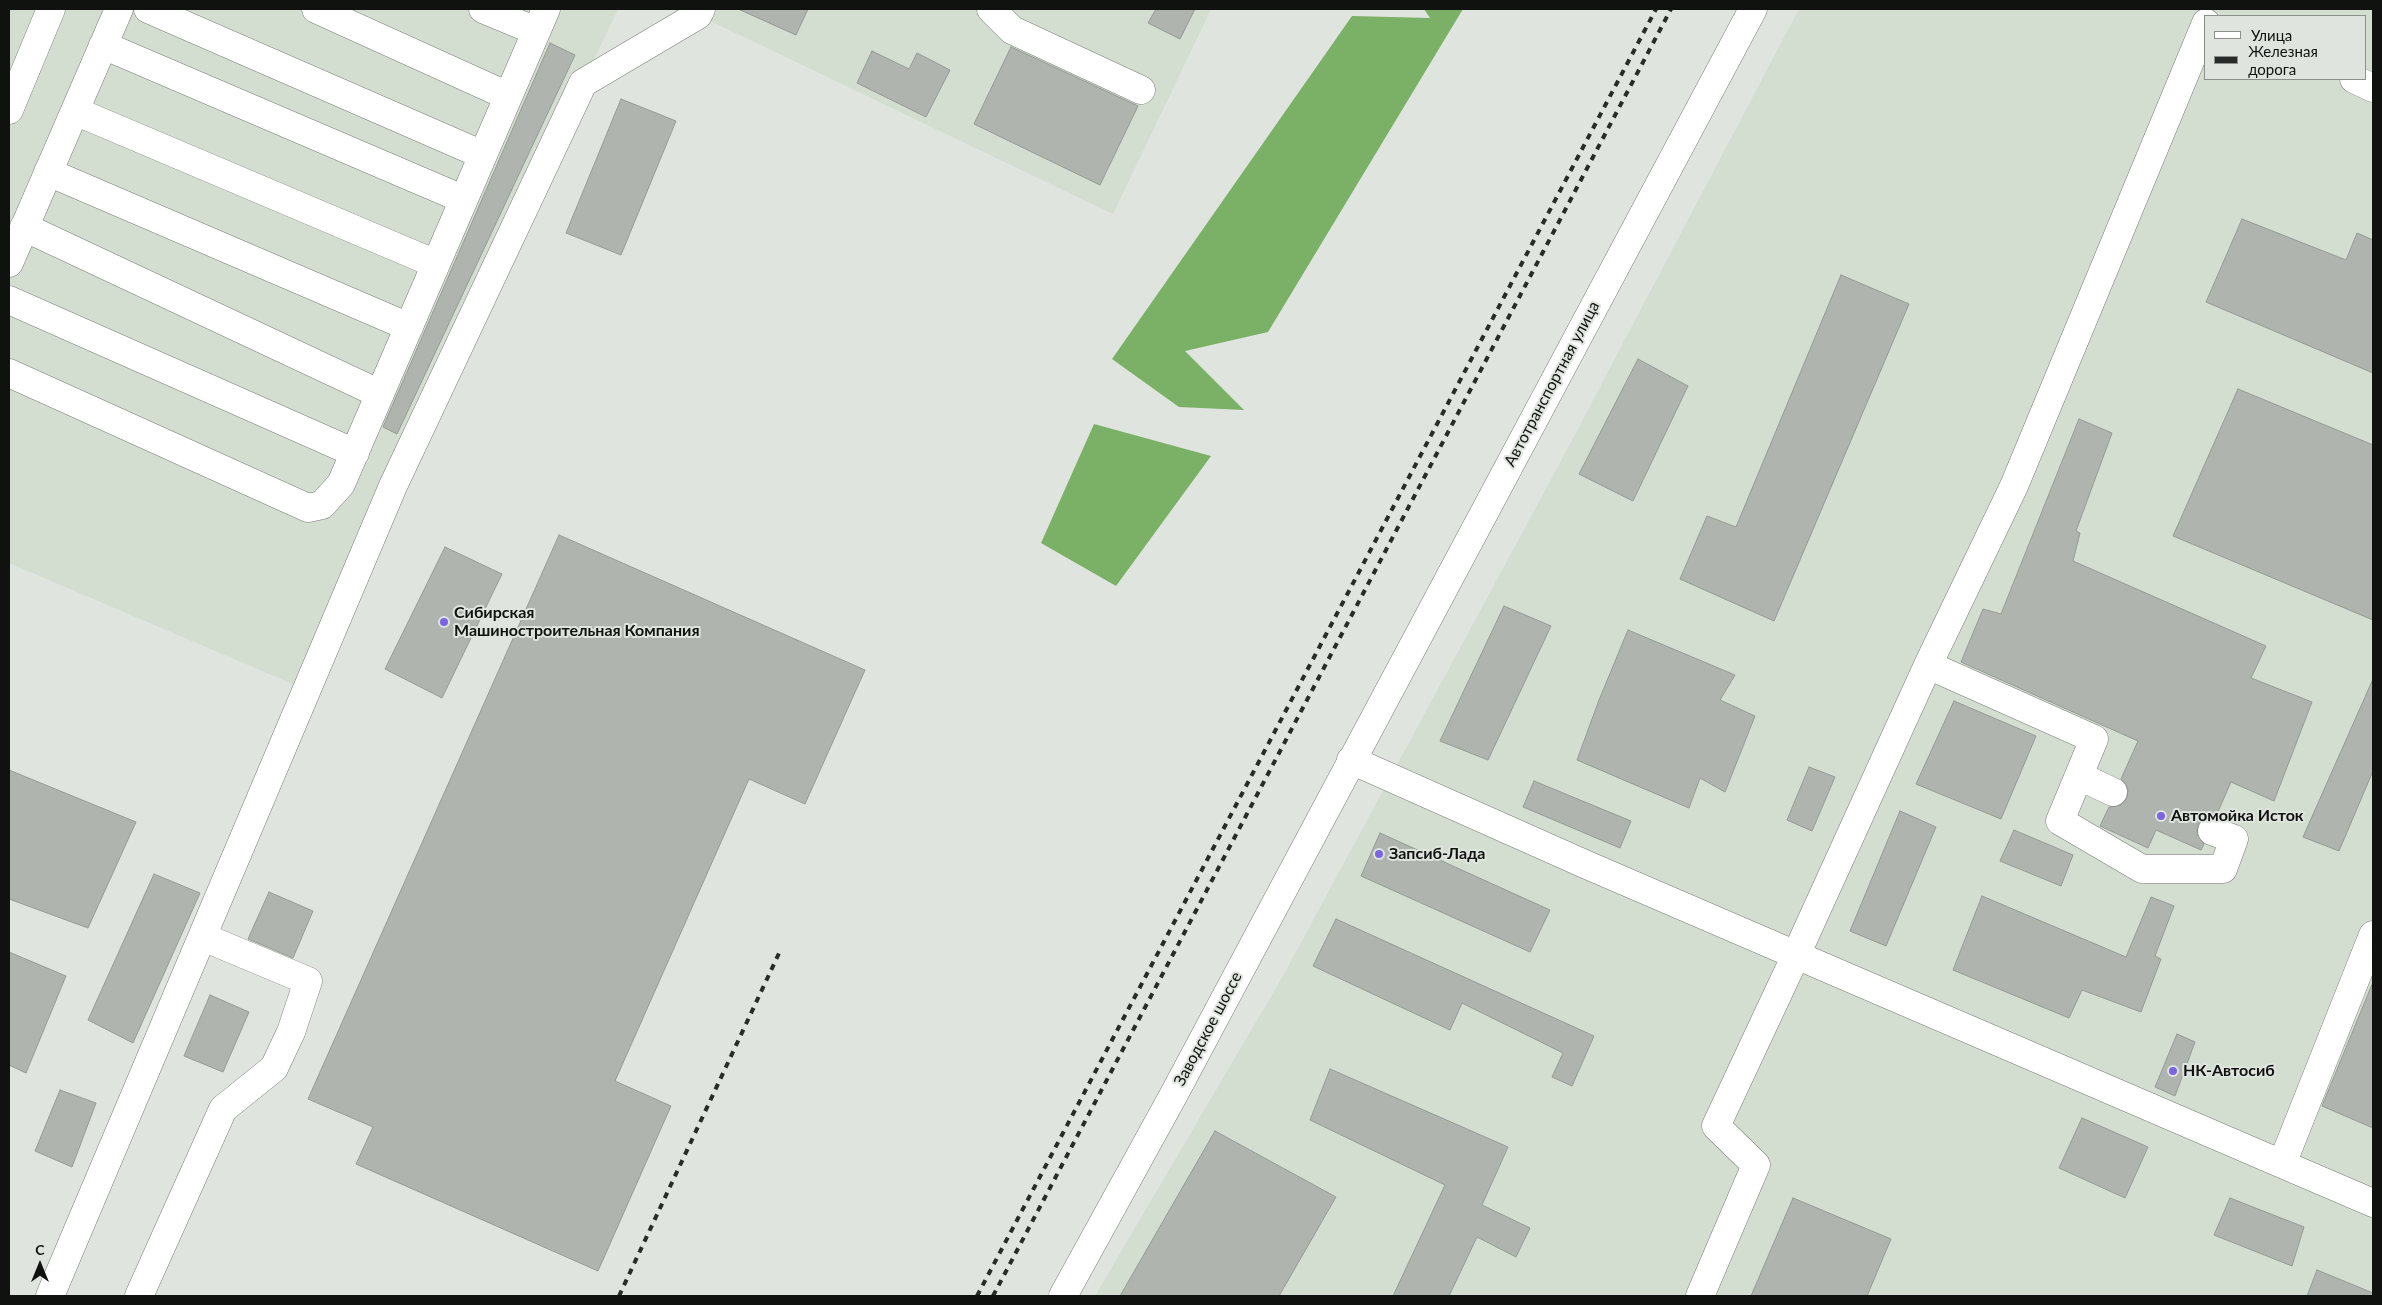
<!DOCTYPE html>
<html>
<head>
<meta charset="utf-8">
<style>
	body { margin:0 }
	#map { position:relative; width:2382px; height:1305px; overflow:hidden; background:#dfe4de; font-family:Lato,sans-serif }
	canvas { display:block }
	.frame { position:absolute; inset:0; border:10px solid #101210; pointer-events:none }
	.legend { position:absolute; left:2204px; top:15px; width:162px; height:65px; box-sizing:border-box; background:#dfe4de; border:1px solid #8c908c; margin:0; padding:6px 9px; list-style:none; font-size:15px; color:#101210 }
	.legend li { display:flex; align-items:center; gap:10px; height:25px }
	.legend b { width:25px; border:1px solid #8c908c }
	.north { position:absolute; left:15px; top:1240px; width:50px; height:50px; -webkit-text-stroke:4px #dfe4de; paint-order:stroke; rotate:0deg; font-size:14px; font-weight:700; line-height:20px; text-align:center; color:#101210 }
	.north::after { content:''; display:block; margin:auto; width:18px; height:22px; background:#101210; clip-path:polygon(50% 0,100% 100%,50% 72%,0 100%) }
</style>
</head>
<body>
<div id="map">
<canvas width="2382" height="1305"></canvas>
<div class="frame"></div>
<ul class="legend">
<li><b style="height:6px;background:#fff"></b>Улица</li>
<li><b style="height:6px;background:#282b28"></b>Железная дорога</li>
</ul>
<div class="north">С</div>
</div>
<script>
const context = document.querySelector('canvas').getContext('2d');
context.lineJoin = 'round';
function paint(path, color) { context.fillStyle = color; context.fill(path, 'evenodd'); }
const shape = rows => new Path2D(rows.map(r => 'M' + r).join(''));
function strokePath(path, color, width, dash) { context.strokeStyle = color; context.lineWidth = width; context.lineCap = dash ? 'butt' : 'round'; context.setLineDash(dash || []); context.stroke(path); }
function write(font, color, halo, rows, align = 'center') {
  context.font = font + ' Lato,sans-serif'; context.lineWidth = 4; context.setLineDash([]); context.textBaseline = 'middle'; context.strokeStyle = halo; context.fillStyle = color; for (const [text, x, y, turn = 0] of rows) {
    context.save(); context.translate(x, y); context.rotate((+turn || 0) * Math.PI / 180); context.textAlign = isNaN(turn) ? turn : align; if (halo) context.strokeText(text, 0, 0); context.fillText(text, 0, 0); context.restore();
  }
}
paint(shape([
	[9,9,618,9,393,486,307,690,9,563],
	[701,9,1211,9,1113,214,698,15],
	[1799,9,2373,9,2373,1296,1095,1296,1283,976,1561,461],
	[2206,16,2366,16,2366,79,2206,79]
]), '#d3ddd0');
paint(shape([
	[1424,9,1463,9,1268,332,1185,351,1244,410,1179,407,1112,359,1352,16,1430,18],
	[1094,424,1211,456,1116,586,1041,543]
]), '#7ab167');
const building = shape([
	[738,9,808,9,796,35,738,9],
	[1156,9,1195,9,1180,39,1148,23,1156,9],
	[550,43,575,55,397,434,383,427,550,43],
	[1011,47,1138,106,1100,185,974,124,1011,47],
	[872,51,909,69,917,53,950,70,926,117,857,83,872,51],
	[621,99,676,121,621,255,566,233,621,99],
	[2242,219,2346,260,2357,233,2373,240,2373,373,2206,302,2242,219],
	[1841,275,1909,304,1774,621,1680,579,1707,516,1736,527,1841,275],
	[1638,359,1688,386,1633,501,1579,474,1638,359],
	[2238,389,2373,445,2373,620,2173,536,2238,389],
	[2079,419,2112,433,2076,531,2080,533,2073,561,2266,646,2251,678,2312,702,2274,801,2231,782,2216,816,2209,816,2202,819,2198,825,2197,834,2204,844,2201,850,2156,830,2148,848,2100,826,2109,807,2121,805,2127,798,2128,790,2126,784,2121,779,2138,741,1961,662,1983,609,2001,614,2079,419],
	[559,535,865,670,805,804,749,779,615,1081,671,1106,598,1271,356,1164,373,1127,308,1099,559,535],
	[445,547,502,574,442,698,385,669,445,547],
	[1504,606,1551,626,1488,760,1440,741,1504,606],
	[1628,630,1735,675,1720,700,1755,716,1725,792,1700,778,1689,808,1577,760,1599,700,1628,630],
	[2373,679,2373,771,2339,851,2303,837,2373,679],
	[1954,701,2036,736,2001,819,1916,784,1954,701],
	[1809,767,1835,777,1812,831,1787,820,1809,767],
	[9,770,136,822,88,928,9,899,9,770],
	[1534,781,1631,821,1620,848,1523,807,1534,781],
	[1900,811,1936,827,1886,946,1850,931,1900,811],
	[2014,830,2073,855,2061,886,2000,861,2014,830],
	[1380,833,1550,910,1530,952,1361,876,1380,833],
	[154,874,200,893,133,1043,88,1020,154,874],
	[269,892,313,911,293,958,248,939,269,892],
	[1982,896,2126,957,2151,897,2174,906,2155,956,2161,959,2141,1012,2082,990,2069,1018,1953,970,1982,896],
	[1336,919,1594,1036,1572,1086,1552,1077,1563,1053,1462,1003,1450,1030,1313,966,1336,919],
	[9,952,66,976,26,1073,9,1065,9,952],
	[2373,982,2373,1128,2322,1106,2373,982],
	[210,995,249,1012,223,1072,184,1056,210,995],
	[2177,1034,2195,1042,2175,1096,2155,1087,2177,1034],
	[1330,1069,1508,1147,1482,1205,1530,1228,1516,1257,1477,1237,1449,1296,1393,1296,1445,1185,1310,1120,1330,1069],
	[60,1090,96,1103,72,1167,35,1151,60,1090],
	[2082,1118,2148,1147,2125,1198,2059,1168,2082,1118],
	[1215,1131,1336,1197,1279,1296,1120,1296,1215,1131],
	[1793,1198,1891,1239,1867,1296,1751,1296,1793,1198],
	[2230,1198,2304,1227,2292,1266,2214,1235,2230,1198],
	[2317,1270,2373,1293,2373,1296,2307,1296,2317,1270]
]);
paint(building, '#afb4ae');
strokePath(building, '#969b95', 1);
const minor = shape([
	[148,9,483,155],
	[316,9,508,96],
	[483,9,536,31],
	[991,9,1012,30,1141,90],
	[103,45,458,197],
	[2354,79,2373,88],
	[9,110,51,9],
	[75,111,436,264],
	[48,172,409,327],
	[24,227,380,394],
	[9,263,119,9],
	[9,300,355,453],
	[9,373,308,508,322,505,341,484,546,9],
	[1928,665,2094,739,2060,821,2142,869,2223,869,2234,839,2212,831],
	[1351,760,1587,865,1796,955,1928,665,2014,486,2206,23],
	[2079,776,2113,792],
	[2282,1164,2373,1203],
	[50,1296,393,486,583,83,698,15,701,9],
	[139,1296,223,1109,274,1068,291,1032,308,981,203,937],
	[1700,1296,1756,1165,1716,1126,1796,955,2282,1164,2373,935]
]);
const major = shape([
	[1063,1296,1173,1096,1753,9]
]);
strokePath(minor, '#7a7f79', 29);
strokePath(major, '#7a7f79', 29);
strokePath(minor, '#fff', 28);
strokePath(major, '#fff', 28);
strokePath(shape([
	[619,1296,781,949],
	[977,1296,1656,9],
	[993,1296,1671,9]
]), '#282b28', 4, [6, 6]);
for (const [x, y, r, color] of [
	[444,622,5,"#7c65e1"],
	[2161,816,5,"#7c65e1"],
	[1379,854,5,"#7c65e1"],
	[2173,1071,5,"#7c65e1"]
]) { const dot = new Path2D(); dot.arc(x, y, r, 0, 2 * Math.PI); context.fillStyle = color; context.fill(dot); strokePath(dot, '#dfe4de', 2); }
write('16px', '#101210', '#dfe4de', [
	["Автотранспортная улица",1552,384,-62],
	["Заводское шоссе",1208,1029,-62]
]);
write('bold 16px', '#101210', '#dfe4de', [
	["Сибирская",454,613],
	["Машиностроительная Компания",454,631],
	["Автомойка Исток",2171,816],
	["Запсиб-Лада",1389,854],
	["НК-Автосиб",2183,1071]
], 'left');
</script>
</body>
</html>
